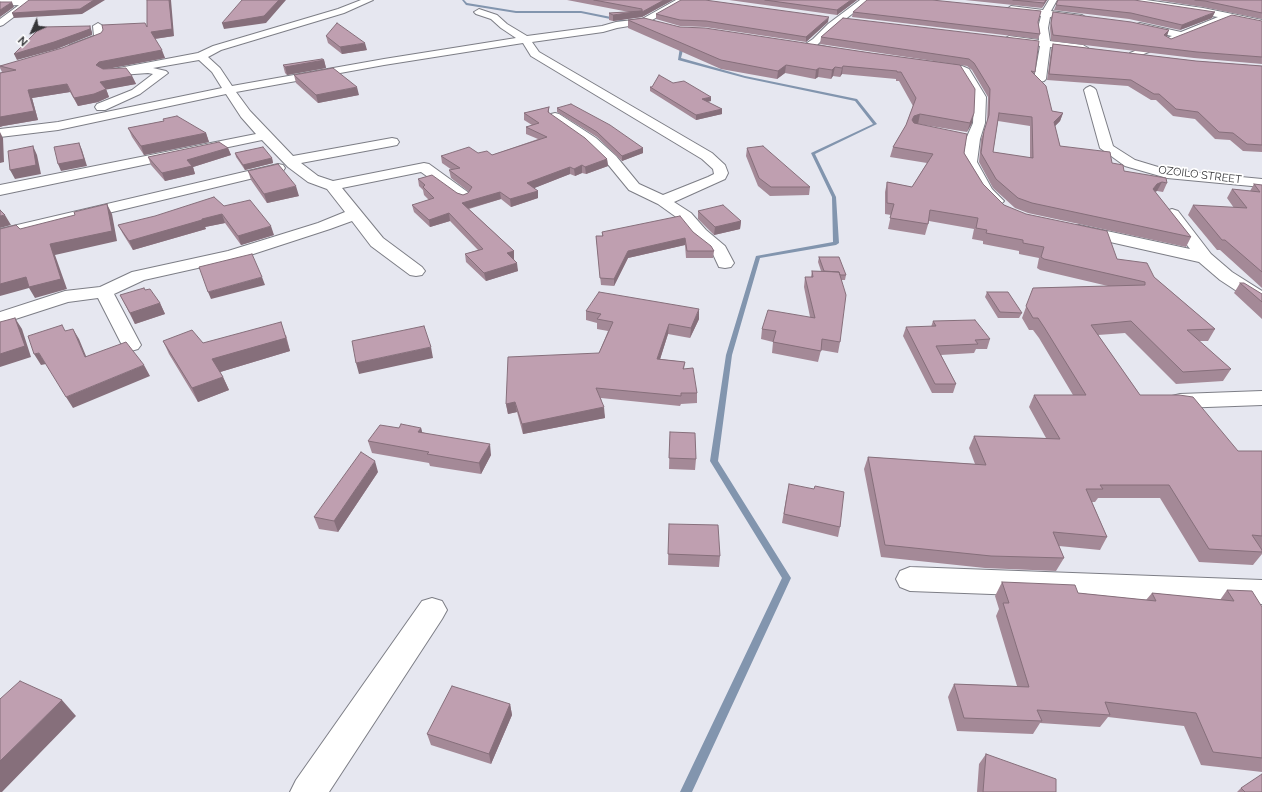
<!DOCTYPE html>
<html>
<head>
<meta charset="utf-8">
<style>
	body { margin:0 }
	#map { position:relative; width:1262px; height:792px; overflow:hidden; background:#e6e7f0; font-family:Raleway,sans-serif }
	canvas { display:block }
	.north { position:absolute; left:12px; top:12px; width:40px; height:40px; -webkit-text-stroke:3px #fff; paint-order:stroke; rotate:225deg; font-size:11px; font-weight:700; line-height:16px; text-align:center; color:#363639 }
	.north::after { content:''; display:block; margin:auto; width:14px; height:18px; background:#363639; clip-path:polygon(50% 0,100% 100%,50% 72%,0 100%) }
</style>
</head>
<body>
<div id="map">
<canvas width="1262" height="792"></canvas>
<div class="north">N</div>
</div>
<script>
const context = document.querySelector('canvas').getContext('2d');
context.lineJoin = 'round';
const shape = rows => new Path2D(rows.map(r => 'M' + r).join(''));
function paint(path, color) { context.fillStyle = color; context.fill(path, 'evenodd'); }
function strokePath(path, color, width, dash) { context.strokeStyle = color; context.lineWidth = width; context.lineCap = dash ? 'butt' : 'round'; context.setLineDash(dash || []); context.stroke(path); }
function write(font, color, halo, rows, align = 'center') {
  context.font = font + ' Raleway,sans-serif'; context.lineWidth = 3.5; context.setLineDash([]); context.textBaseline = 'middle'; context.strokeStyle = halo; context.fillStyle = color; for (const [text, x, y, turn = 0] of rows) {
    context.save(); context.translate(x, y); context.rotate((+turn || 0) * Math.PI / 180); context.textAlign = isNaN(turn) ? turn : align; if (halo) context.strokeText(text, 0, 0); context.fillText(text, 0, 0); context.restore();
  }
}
paint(shape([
	[462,0,464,0,467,3,516,11,581,11,621,19,634,24,632,25,620,21,581,13,516,13,466,5,462,0],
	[677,44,684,46,681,58,745,76,857,99,877,124,815,154,836,197,839,243,836,245,760,258,732,355,718,461,791,578,692,792,680,792,782,578,710,461,726,355,756,256,833,242,832,197,811,153,873,124,855,101,745,78,678,60,680,47,677,46,677,44]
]), '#8295ae');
const minor = shape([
	[0,0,74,0,70,3,31,4,3,25,0,26,0,19,19,5,0,6,0,0],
	[361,0,373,0,344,13,221,50,208,57,220,68,232,86,384,59,516,38,501,28,491,19,476,14,474,12,479,9,497,15,507,24,527,36,602,26,616,22,642,19,676,0,687,0,647,23,617,28,603,32,532,42,539,52,712,153,725,165,728,173,725,179,674,202,691,213,706,230,725,246,734,263,731,267,725,268,719,267,712,252,694,238,679,219,658,204,629,190,606,162,586,144,549,117,551,114,555,113,559,114,596,138,616,156,639,184,663,195,708,177,714,174,713,169,702,159,531,56,523,43,384,65,236,92,250,111,293,156,392,138,397,139,399,142,397,145,392,146,301,163,318,176,333,181,424,163,429,164,469,193,472,196,469,199,464,201,459,199,421,172,342,188,383,238,422,267,425,271,422,275,416,276,410,275,371,246,352,221,330,229,238,259,144,280,114,294,141,345,138,349,131,351,124,349,98,298,68,302,0,324,0,312,65,291,100,287,132,272,228,251,318,223,345,212,327,189,308,182,288,167,262,140,0,195,0,185,256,134,241,117,226,94,58,130,0,137,0,129,58,122,222,88,212,72,199,60,153,68,166,71,168,73,140,94,105,110,97,110,95,107,97,104,132,90,153,74,148,73,107,76,101,73,103,71,198,53,213,46,338,9,361,0],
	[860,0,870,0,834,28,817,45,836,49,837,51,836,53,832,54,804,49,803,47,804,45,813,39,828,24,860,0],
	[1049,0,1057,0,1051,11,1082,15,1087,18,1082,21,1050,17,1048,28,1050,41,1083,45,1088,48,1083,51,1050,47,1046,79,1044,81,1040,82,1036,81,1034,79,1040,46,1009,42,1004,39,1009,36,1039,40,1038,28,1041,16,1011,12,1007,9,1011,6,1043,10,1049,0],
	[1124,0,1146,0,1203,8,1262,20,1262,26,1229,19,1134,58,1129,55,1130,53,1172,36,1137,28,1135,26,1137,24,1140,23,1181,32,1218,17,1128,3,1124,0],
	[98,23,103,26,104,37,103,39,78,49,70,49,69,47,70,45,94,36,93,26,98,23],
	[934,62,962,66,969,69,986,97,985,123,980,139,977,162,992,189,1004,201,1001,204,996,206,991,204,981,194,963,162,966,139,973,123,974,97,961,73,930,67,929,65,930,63,934,62],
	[1090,86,1094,88,1096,90,1113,146,1135,160,1168,170,1262,179,1262,187,1167,178,1125,166,1100,148,1084,90,1086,88,1090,86],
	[278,164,283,165,285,168,283,171,0,239,0,229,278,164],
	[1172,209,1178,211,1211,254,1232,272,1262,291,1262,305,1255,303,1220,280,1199,262,1079,235,1073,233,1071,230,1073,227,1079,225,1190,249,1164,214,1166,211,1172,209],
	[1262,391,1262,405,1180,408,1172,406,1169,401,1172,396,1180,394,1262,391],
	[910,567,1262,580,1262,604,910,591,900,587,896,579,900,571,910,567],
	[432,598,442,601,447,610,442,619,329,792,290,792,296,780,422,601,432,598]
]);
strokePath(minor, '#7d7e86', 2);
paint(minor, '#fff');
paint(shape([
	[567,0,673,0,642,17,642,14,642,17,613,21,609,20,609,13,629,12],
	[729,0,857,0,837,15],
	[965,0,1047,0,1042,8],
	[1157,0,1262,0,1262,19,1203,7],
	[1056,5,1212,18,1180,30,1129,19,1054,10],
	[853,12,1038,22,1040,34,1038,39,852,17],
	[1053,12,1169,30,1166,36,1171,39,1262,21,1262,64,1194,58,1051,41,1050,28,1051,18],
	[656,14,828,22,806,42,705,27,680,26,656,19],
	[843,18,1035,72,1034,74,1052,111,1063,113,1060,121,1055,126,1060,146,1112,163,1124,171,1167,183,1163,192,1157,191,1155,192,1191,237,1186,247,1028,213,1015,208,993,188,979,162,981,139,987,123,988,97,972,70,967,66,820,44,821,37],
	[998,121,1030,126,1030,158,993,152],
	[628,20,680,27,960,65,972,123,967,132,918,124,917,124,964,153,983,184,1004,205,1117,259,1154,277,1215,329,1208,341,1199,341,1231,369,1223,381,1176,384,1125,333,1098,335,1140,395,1238,451,1262,451,1262,554,1253,565,1199,562,1160,498,1098,498,1095,502,1092,502,1107,537,1100,550,1059,546,1064,558,1056,571,985,568,881,557,864,469,868,457,975,464,969,448,974,436,1046,438,1029,407,1034,395,1073,395,1039,338,1033,330,1029,330,1022,318,1033,288,1108,286,1040,270,1037,268,1039,258,1019,254,1019,251,983,244,983,241,972,239,974,229,929,221,925,235,888,229,891,215,885,214,885,192,887,182,912,187,927,163,890,157,893,147,906,125,913,106,899,81,896,81,896,79,842,74,840,77,833,76,831,79,818,77,815,79,785,73,777,79,721,69,628,28],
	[147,27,174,36,155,39,165,58,105,69,132,76,136,84,106,89,109,97,98,102,78,106,70,92,32,98,38,120,3,126,0,127,0,73,2,72,0,68,0,66],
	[326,36,367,50,342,54,328,43],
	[1053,44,1196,61,1262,66,1262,152,1243,151,1230,140,1215,139,1195,119,1173,116,1156,100,1151,100,1128,86,1047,80,1051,50],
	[324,60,326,68,287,75,285,73,283,65],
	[294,75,359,95,318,103,296,83],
	[673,83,711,101,707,102,722,109,722,114,696,120,650,91,650,87],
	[549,107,549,113,607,159,608,166,586,174,582,173,575,176,570,174,534,188,538,191,538,198,511,207,501,199,469,209,514,251,514,259,518,271,486,281,466,262,465,254,478,250,450,221,430,227,414,212,412,205,429,200,424,195,423,190,419,186,418,179,463,195,468,193,469,192,451,178,449,170,452,170,442,163,441,156,478,153,492,155,538,139,526,134,526,127,532,125,524,120,524,113],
	[557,108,643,148,643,153,622,161,597,137,557,112],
	[164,121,206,133,209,142,144,155,132,137,128,128],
	[228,148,231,155,193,167,195,174,165,181,151,165,148,157],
	[747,148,810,187,809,195,770,196,758,186,746,156],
	[235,153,272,158,273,163,245,170,236,157],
	[248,171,299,196,267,203,251,180],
	[1254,184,1262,185,1262,288,1220,250,1217,250,1188,215,1193,205,1234,208,1227,198,1232,189,1250,191],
	[224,206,274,235,241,245,225,223,205,227,206,229,133,250,123,234,118,225],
	[698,211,741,221,740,229,714,235,698,219],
	[602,232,693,232,714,251,713,258,686,258,685,245,628,258,614,286,601,285,596,236,602,236],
	[819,257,846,275,845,280,842,280,840,342,838,353,821,350,818,362,772,353,773,342,761,339,762,329,810,317,804,287,805,277,811,277,812,271,821,271,818,262],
	[1240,283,1262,294,1262,319,1234,293],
	[145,290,160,303,165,314,135,324,120,295],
	[987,292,1022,313,1019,318,998,318,985,297],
	[586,311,699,319,690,338,668,334,660,359,685,362,684,369,697,393,697,403,681,404,680,406,601,398,605,418,523,434,517,412,508,414,506,404,599,353,608,331,597,329,597,323,586,320],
	[933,321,990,339,987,349,976,349,974,353,941,355,956,384,953,393,932,393,903,336,906,327,931,327],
	[286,335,290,351,220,372,223,377,229,390,198,402,169,354,163,341,203,343],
	[399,428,421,428,422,432,491,455,481,474,430,466,429,463,372,453,368,441],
	[670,432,696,459,695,470,669,469],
	[378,472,338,532,319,529,314,517],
	[787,493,840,527,838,537,782,523],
	[669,524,720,556,719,567,668,565],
	[1002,582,1078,593,1146,600,1152,593,1220,600,1227,590,1262,607,1262,772,1201,765,1184,726,1108,717,1100,727,1040,723,1033,734,957,731,948,697,954,684,1017,686,996,616,999,609,995,596],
	[510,704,512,715,491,764,431,745,427,734],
	[986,754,1056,792,977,792,979,764],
	[1241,788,1262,792,1237,792]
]), '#a48997');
paint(shape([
	[94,0,105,0,82,14,14,18,12,13],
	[169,0,171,0,174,36,153,39,151,32],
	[279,0,286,0,266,23,224,29,222,23],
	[664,0,673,0,642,17,642,12],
	[851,0,857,0,837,15,837,10],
	[1046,0,1047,0,1042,8,1044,3],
	[12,2,14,7,0,17,0,10],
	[642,11,642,17,613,21,613,15],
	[1215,12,1212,18,1180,30,1182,25],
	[829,17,828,22,806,42,806,37],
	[90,26,92,32,92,35,57,49,17,60,14,54],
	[1169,30,1167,36,1162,41,1164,35],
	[365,43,367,50,342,54,340,47],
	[162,50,165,58,102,70,96,65,99,62],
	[324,60,326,68,287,75,285,67],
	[786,65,785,73,777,79,778,71],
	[843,66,842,74,840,77,842,68],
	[835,67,833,76,831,79,832,70],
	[819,68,818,77,815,79,816,70],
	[132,76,136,84,104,90,100,82],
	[67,84,70,92,32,98,38,120,3,126,0,127,0,117,28,90],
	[357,87,359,95,318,103,316,95],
	[106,89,109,97,98,102,78,106,74,98],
	[711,97,711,101,702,103,702,99],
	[722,109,722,114,696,120,696,115],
	[974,113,972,123,967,132,970,123],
	[1063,113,1060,121,1051,130,1054,122],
	[920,114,918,124,912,125,912,120,914,116],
	[0,132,3,138,4,162,0,163],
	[206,133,209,142,144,155,141,146],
	[79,143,82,150,87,166,61,171,58,164],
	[33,146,37,155,41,174,15,179,10,170],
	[228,148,231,155,193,167,195,174,165,181,162,173,187,160],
	[643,148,643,153,622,161,622,156],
	[272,158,273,163,245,170,243,165],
	[607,159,608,166,586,174,585,167],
	[582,165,582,173,575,176,574,169],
	[570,167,570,174,527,191,527,183],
	[1162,182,1157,191,1152,193,1153,189,1157,184],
	[296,186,299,196,267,203,264,194],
	[538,191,538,198,511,207,510,199],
	[500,192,501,199,463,210,462,203],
	[107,204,112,214,117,241,55,255,67,289,35,298,29,288,0,296,0,284,50,244],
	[449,213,450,221,430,227,429,220],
	[222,214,225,223,205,227,206,229,133,250,129,241,202,219],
	[5,215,11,225,0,228,0,216],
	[741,221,740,229,714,235,715,227],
	[271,226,274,235,241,245,238,236],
	[685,238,685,245,628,258,614,286,614,279,628,251],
	[514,251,514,259,508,261,507,253],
	[517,263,518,271,486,281,484,273],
	[262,277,265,285,211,299,208,292],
	[160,303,165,314,135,324,130,313],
	[699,309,699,319,690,338,691,328],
	[15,318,22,329,31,357,0,367,0,354],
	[281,322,290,351,217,373,212,359],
	[669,324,668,334,657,369,657,359],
	[73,329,79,339,91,368,85,357],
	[431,347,433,358,359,374,356,363],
	[39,353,46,364,41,365,34,354],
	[144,365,150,376,73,408,66,397],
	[223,377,229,390,198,402,192,388],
	[515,402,517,412,508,414,506,404],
	[604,407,605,418,523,434,522,424],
	[421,428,424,439,418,432],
	[490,444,491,455,481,474,479,463],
	[375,461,378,472,338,532,334,521],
	[62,700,76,716,2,792,0,792,0,761],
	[510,704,512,715,491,764,489,754]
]), '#866f7b');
const building = shape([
	[29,0,94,0,80,9,12,13,29,0],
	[147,0,169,0,172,29,151,32,162,50,99,62,96,65,103,69,126,68,132,76,100,82,106,89,94,94,74,98,67,84,28,90,34,111,0,117,0,73,16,70,0,66,62,48,101,33,103,30,102,25,145,23,147,27,147,0],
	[242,0,279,0,264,16,222,23,242,0],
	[594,0,664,0,642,12,642,9,594,0],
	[681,0,705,0,829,17,806,37,706,21,680,20,656,14,681,0],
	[765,0,851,0,837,10,765,0],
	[867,0,932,0,1041,11,1038,22,1040,34,853,12,867,0],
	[1013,0,1046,0,1044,3,1013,0],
	[1058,0,1134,0,1215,12,1182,25,1131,13,1056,5,1058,0],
	[1195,0,1262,0,1262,13,1205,1,1195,0],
	[0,2,12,2,0,10,0,2],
	[642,11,613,15,609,13,642,11],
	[1053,12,1131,22,1169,30,1164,35,1171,39,1232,15,1262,21,1262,57,1197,52,1053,35,1051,23,1053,12],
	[644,18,680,27,705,28,871,53,960,65,975,89,974,113,970,123,920,114,914,116,912,120,914,123,967,134,964,153,983,184,1004,205,1026,214,1107,231,1117,259,1147,263,1154,277,1215,329,1187,330,1231,369,1183,372,1131,321,1091,325,1140,395,1179,395,1193,397,1238,451,1262,451,1262,536,1252,535,1262,550,1262,552,1209,549,1169,485,1100,485,1103,489,1086,489,1107,537,1053,532,1064,558,991,556,885,545,868,457,986,465,974,436,1060,439,1034,395,1086,395,1044,327,1038,318,1033,318,1026,306,1033,288,1145,285,1145,282,1044,259,1041,257,1044,247,1023,243,1023,240,986,233,987,230,976,228,978,218,930,210,928,224,890,218,894,204,887,203,887,182,912,187,933,154,893,147,906,125,916,98,901,72,897,72,897,71,843,66,842,68,835,67,832,70,819,68,816,70,786,65,778,71,721,60,628,20,644,18],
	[843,18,1039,41,1035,72,1031,71,1046,86,1052,111,1063,113,1054,122,1060,146,1110,152,1112,163,1123,165,1124,171,1166,178,1167,183,1162,182,1157,184,1153,189,1191,237,1032,203,1018,198,996,179,981,153,984,131,989,115,990,89,974,63,969,59,821,37,843,18],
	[999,113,1032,117,1033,158,993,152,999,113],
	[337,23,365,43,340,47,326,36,337,23],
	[90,26,90,29,54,42,14,54,41,27,90,26],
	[1053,44,1196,61,1262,66,1262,145,1247,144,1233,133,1219,132,1198,112,1176,109,1159,94,1154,94,1131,80,1049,74,1053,44],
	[322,59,324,60,285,67,283,65,322,59],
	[333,68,357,87,316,95,294,75,333,68],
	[659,75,673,83,684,81,711,97,702,99,722,109,696,115,650,87,652,87,659,75],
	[571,104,610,125,643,148,622,156,597,132,557,108,571,104],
	[549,107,548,112,585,138,607,159,585,167,582,165,574,169,570,167,527,183,538,191,510,199,500,192,462,203,514,251,507,253,517,263,484,273,465,254,483,249,449,213,429,220,412,205,434,198,423,187,425,185,418,179,432,175,457,193,463,195,468,193,472,187,449,170,460,168,441,156,469,147,478,153,487,151,492,155,547,137,526,127,539,123,524,113,549,107],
	[177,116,206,133,141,146,128,128,164,121,163,119,177,116],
	[219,142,228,148,187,160,192,166,162,173,148,157,219,142],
	[79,143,84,159,58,164,54,147,79,143],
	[33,146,36,165,10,170,8,151,33,146],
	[763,146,810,187,771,187,759,178,747,148,763,146],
	[263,147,272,158,243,165,235,153,263,147],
	[278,164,296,186,264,194,248,171,278,164],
	[1254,184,1262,185,1262,272,1225,240,1222,240,1193,205,1247,208,1232,189,1260,192,1254,184],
	[214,197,224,206,250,200,271,226,238,236,222,214,202,219,202,220,129,241,118,225,155,216,214,197],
	[107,204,112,231,50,244,61,279,29,287,26,277,0,284,0,229,16,225,20,229,75,215,74,212,107,204],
	[723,205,741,221,715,227,698,211,723,205],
	[0,210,5,215,0,216,0,210],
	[680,216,693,232,711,246,714,251,687,251,685,238,628,251,614,279,600,278,596,236,603,236,602,232,680,216],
	[252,254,262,277,208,292,199,267,252,254],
	[819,257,839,257,846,275,840,275,839,272,824,271,819,257],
	[812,271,839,272,846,295,840,342,822,339,821,351,773,342,776,331,762,329,768,310,815,318,805,277,813,277,812,271],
	[1240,283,1244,283,1262,294,1262,302,1240,283],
	[144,288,145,290,150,289,160,303,130,313,120,295,144,288],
	[599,292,699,309,691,328,669,324,657,359,685,362,683,369,693,368,697,393,681,393,681,396,596,388,604,407,522,424,515,402,506,404,508,357,599,353,613,322,597,319,601,314,586,311,599,292],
	[987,292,1008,292,1022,313,1000,312,987,292],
	[15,318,25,346,0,354,0,322,15,318],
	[975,320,990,339,975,340,978,344,936,346,956,384,935,384,906,327,936,326,933,321,975,320],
	[281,322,286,338,212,359,223,377,192,388,163,341,192,330,203,343,281,322],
	[62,325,65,331,73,329,85,357,126,342,144,365,66,397,39,353,34,354,28,336,62,325],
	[424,326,431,347,356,363,352,341,424,326],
	[401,424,421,428,418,432,490,444,479,463,427,454,429,452,368,441,380,425,399,428,401,424],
	[670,432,695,433,696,459,669,458,670,432],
	[361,452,375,461,334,521,314,517,361,452],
	[789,484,814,489,815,486,844,492,840,527,784,514,789,484],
	[669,524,718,525,720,556,668,554,669,524],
	[1002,582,1075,585,1078,593,1156,601,1152,593,1234,601,1227,590,1252,591,1262,607,1262,758,1213,752,1196,713,1105,702,1110,715,1037,710,1042,721,964,718,954,684,1029,687,1003,603,1009,603,1002,582],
	[20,681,62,700,0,761,0,699,20,681],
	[452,686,510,704,489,754,427,734,452,686],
	[986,754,1056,779,1056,792,983,792,986,754],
	[1262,774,1262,792,1245,792,1241,788,1262,774]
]);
paint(building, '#bf9fb0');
strokePath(building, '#866f7b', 1);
write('11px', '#363639', '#fff', [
	["OZOILO STREET",1200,175,7]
]);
</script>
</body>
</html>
